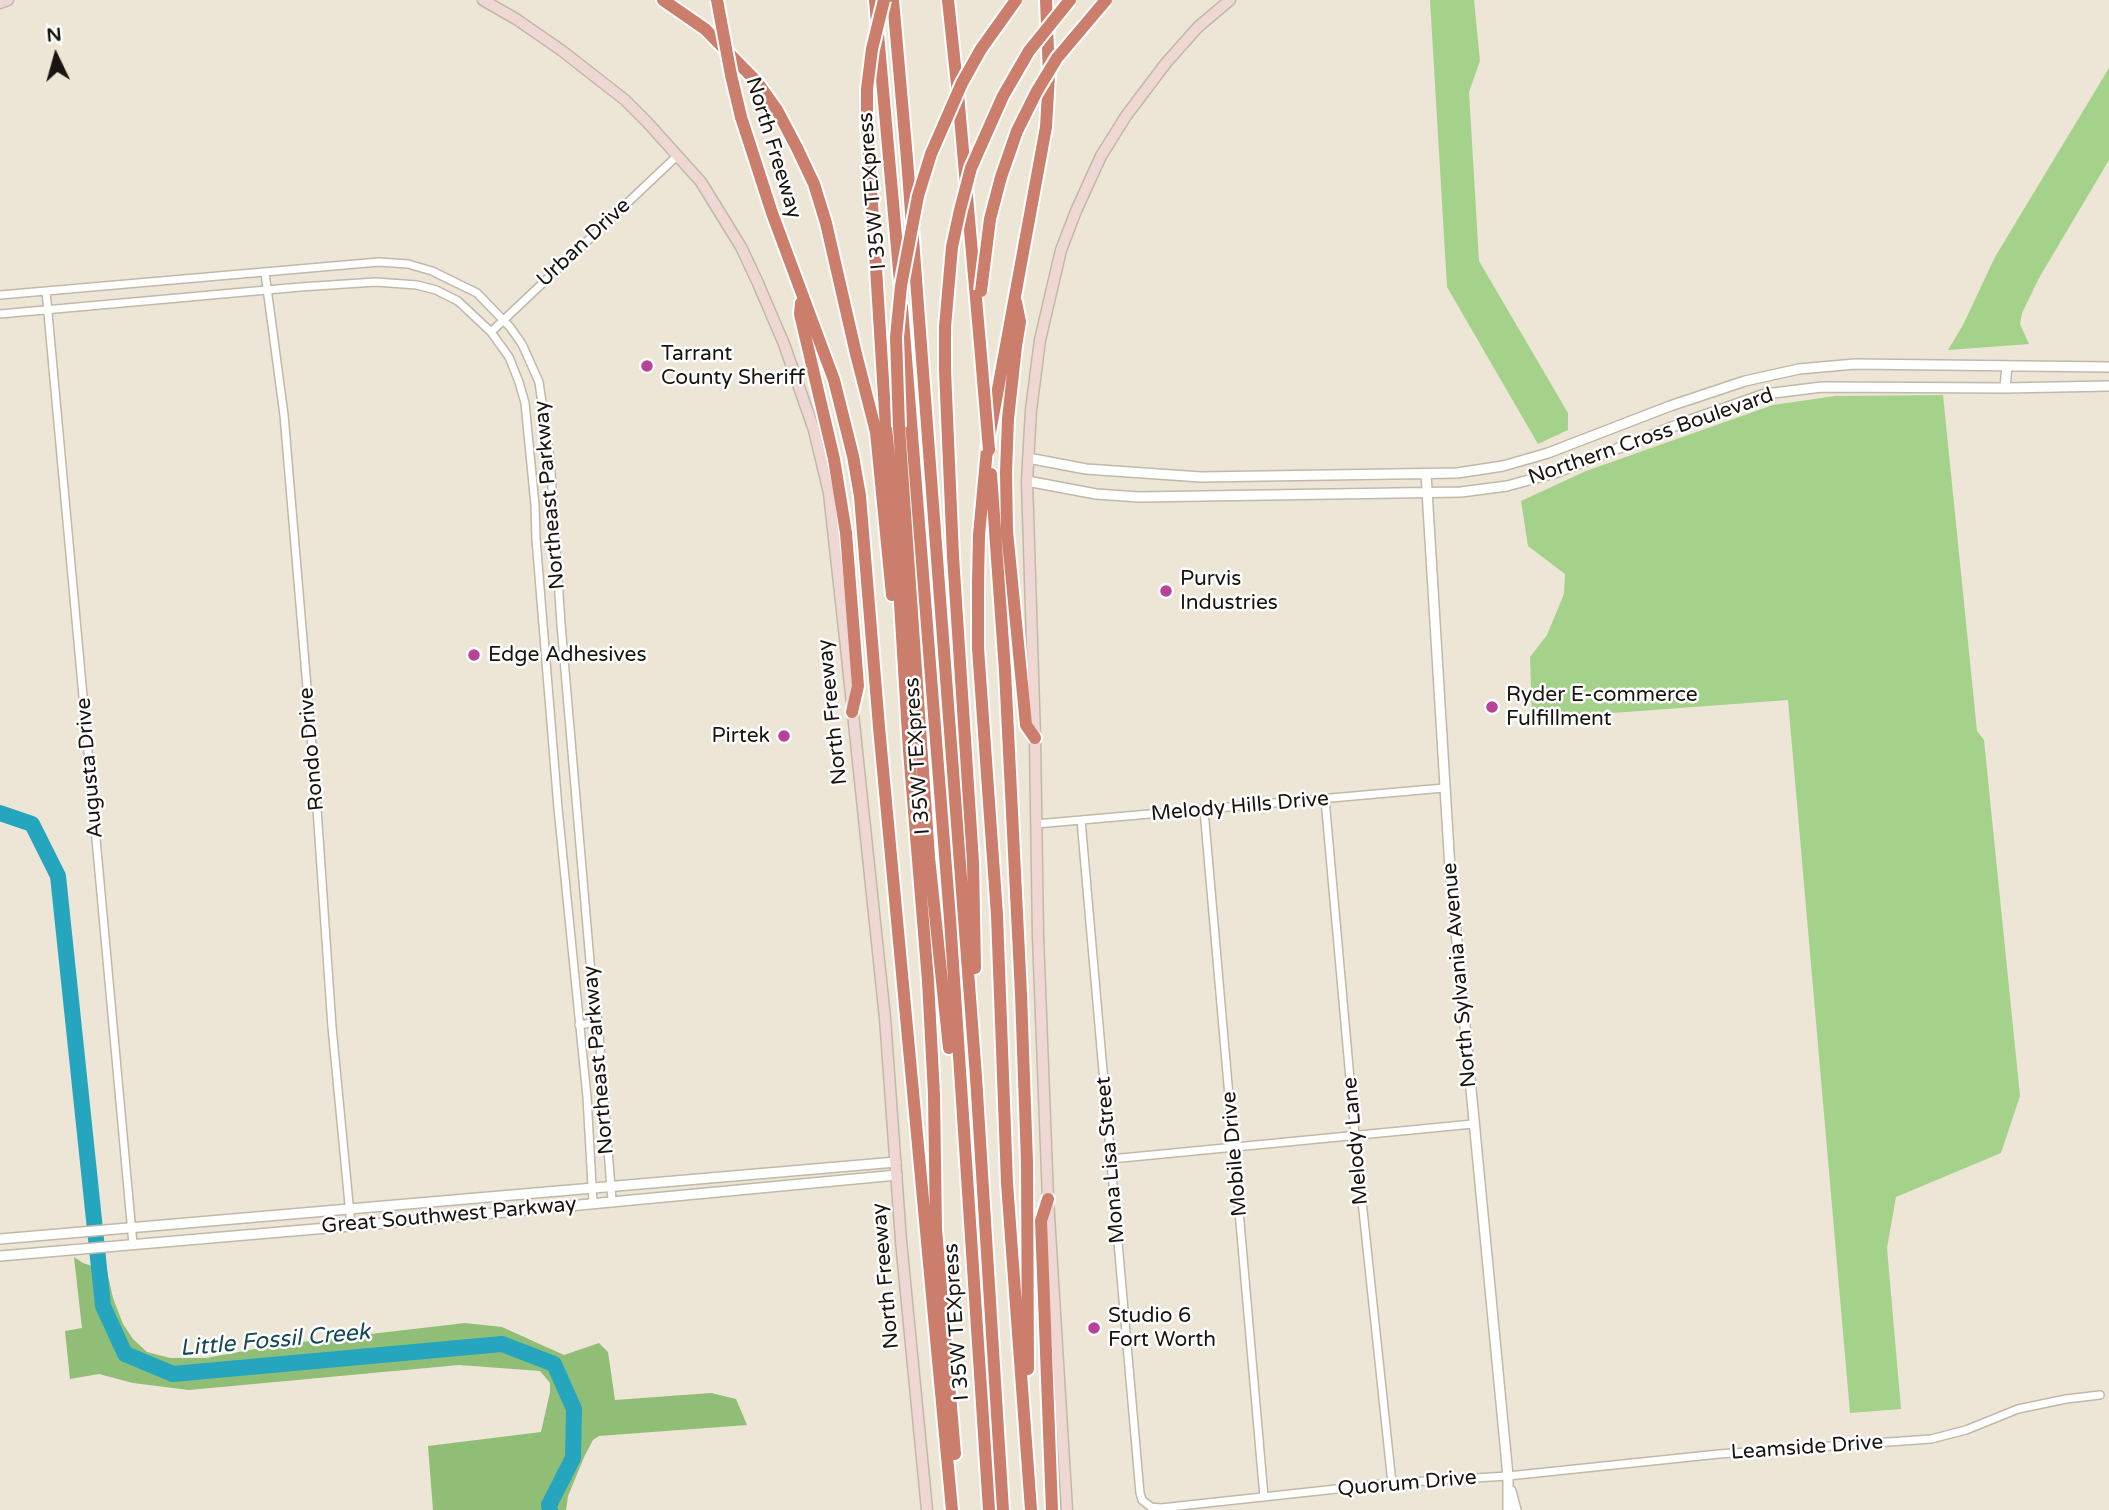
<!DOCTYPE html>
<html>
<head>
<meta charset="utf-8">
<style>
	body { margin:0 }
	#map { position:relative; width:2109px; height:1510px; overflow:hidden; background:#ede5d5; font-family:"Varela Round",sans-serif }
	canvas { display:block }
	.north { position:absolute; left:21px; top:21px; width:70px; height:70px; -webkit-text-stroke:5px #fff; paint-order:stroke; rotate:355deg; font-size:19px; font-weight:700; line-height:28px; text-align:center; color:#181510 }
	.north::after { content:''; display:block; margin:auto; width:24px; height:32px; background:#181510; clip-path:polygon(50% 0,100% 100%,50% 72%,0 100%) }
</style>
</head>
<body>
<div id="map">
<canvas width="2109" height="1510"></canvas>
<div class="north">N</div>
</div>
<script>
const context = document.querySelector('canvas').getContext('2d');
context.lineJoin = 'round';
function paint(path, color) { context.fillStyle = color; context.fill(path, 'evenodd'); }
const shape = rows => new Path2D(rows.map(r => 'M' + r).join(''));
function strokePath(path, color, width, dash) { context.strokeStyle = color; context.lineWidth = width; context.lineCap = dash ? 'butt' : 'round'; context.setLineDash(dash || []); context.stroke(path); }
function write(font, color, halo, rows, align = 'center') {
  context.font = font + ' "Varela Round",sans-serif'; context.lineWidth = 5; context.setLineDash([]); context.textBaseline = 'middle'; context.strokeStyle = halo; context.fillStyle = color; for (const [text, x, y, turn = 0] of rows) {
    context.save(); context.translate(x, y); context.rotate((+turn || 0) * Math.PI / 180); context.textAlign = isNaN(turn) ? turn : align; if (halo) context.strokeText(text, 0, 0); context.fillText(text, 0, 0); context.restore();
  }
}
paint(shape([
	[1430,0,1474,0,1480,61,1469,92,1479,261,1568,413,1568,430,1538,444,1447,287],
	[2109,68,2109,160,2039,278,2022,313,2020,324,2029,344,1948,350,1963,325,1995,257],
	[1943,395,1977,731,1984,740,2020,1096,2001,1153,1896,1197,1887,1248,1901,1409,1850,1413,1788,700,1532,719,1530,657,1547,635,1564,594,1565,574,1528,546,1521,501,1586,471,1773,405,1835,396]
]), '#a5d28b');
paint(shape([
	[74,1257,83,1263,107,1271,113,1298,123,1324,133,1339,147,1352,170,1358,206,1358,276,1345,465,1323,502,1327,564,1355,599,1343,608,1352,615,1400,711,1393,736,1399,747,1425,599,1436,593,1440,585,1455,568,1496,566,1510,433,1510,428,1446,541,1432,550,1392,550,1383,540,1371,459,1365,189,1390,133,1383,99,1374,70,1379,65,1331,82,1328]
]), '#91be76');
strokePath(shape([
	[0,813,32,824,58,876,103,1306,125,1354,173,1374,502,1344,554,1364,574,1409,573,1458,549,1505,550,1510]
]), '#25a6be', 16);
const minor = shape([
	[265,273,284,415,316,794,332,1027,351,1225],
	[46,291,133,1244],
	[0,295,379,262,408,264,432,271,477,293,510,327,522,344,539,382,550,458,561,624,591,973,598,1022,612,1201],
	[0,314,300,287,376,282,417,285,436,290,458,301,491,332,509,357,519,382,525,403,535,505,536,539,558,808,587,1097,593,1203],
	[491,332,678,155],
	[1325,799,1355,1135,1392,1483],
	[1204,810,1264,1497],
	[1081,820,1140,1493,1142,1500,1151,1507,1161,1508,1392,1483,1508,1476,1719,1454,1931,1439,1966,1430,2018,1409,2066,1399,2100,1395],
	[1036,824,1444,788],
	[579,1025,598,1022],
	[1111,1159,1473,1124]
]);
const tertiary = shape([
	[2005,388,2007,366],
	[1028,458,1086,469,1201,477,1457,473,1503,466,1548,453,1670,406,1745,381,1799,369,1855,364,2109,367],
	[1426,474,1450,869,1508,1476,1508,1510],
	[1027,481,1096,494,1139,497,1461,492,1507,486,1558,472,1682,423,1765,394,1822,387,2005,388,2109,386],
	[0,1239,896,1162],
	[0,1256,421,1220,897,1175],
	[1511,1491,1516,1510]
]);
const secondary = shape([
	[483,0,516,19,561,50,625,100,647,122,701,182,741,247,757,281,784,344,814,430,829,493,846,647,885,1018,901,1241,927,1510],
	[0,3,8,0],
	[1067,1510,1048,1199,1038,936,1035,738,1027,481,1031,410,1040,340,1061,250,1076,211,1101,156,1126,116,1166,63,1198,27,1230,0]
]);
const motorway = shape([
	[663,0,705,29,757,82,777,110,797,148,814,184,826,223,856,354,876,432,892,595],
	[875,0,900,282],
	[893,0,907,159,976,1077,1003,1510],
	[948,0,958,94,980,344],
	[741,117,772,213,834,380,853,456,860,496,879,727,952,1510],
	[867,124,886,428,894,504,909,751,928,981,934,1095,936,1229,955,1454],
	[1016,302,1020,322,1016,346,1008,419,1006,472,1007,531,1026,725,1035,738],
	[801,303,800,314,834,459,846,533,858,686,852,712],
	[902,307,950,919,989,1510],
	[899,427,929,857,949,1048],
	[991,474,1005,671,1021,994,1027,1162,1028,1369],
	[953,556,973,862,975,968],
	[1048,1199,1041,1221,1052,1510],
	[1031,1510,1007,1183,997,915,978,648,978,582,979,535,987,449,1046,127,1049,75,1046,0]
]);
strokePath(minor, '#c0b9a9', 10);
strokePath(tertiary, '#c0b9a9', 12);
strokePath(secondary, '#c0b9a9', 13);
strokePath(motorway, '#fff', 16);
strokePath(minor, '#fff', 7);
strokePath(tertiary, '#fff', 9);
strokePath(secondary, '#efd8d3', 10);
strokePath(motorway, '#cb7e6c', 12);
const motorwayBridge = shape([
	[717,0,731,75,741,117],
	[867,124,867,89,872,49,884,0],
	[981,291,990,219,1001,177,1017,131,1037,91,1057,58,1106,0],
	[980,344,989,450],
	[899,427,896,337,901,286,918,196,931,154,962,83,981,49,1016,0],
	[953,556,945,370,945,327,952,247,960,210,971,168,1003,96,1029,51,1070,0]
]);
strokePath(motorwayBridge, '#fff', 16, []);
strokePath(motorwayBridge, '#cb7e6c', 12);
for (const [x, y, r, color] of [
	[647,366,7,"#b84298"],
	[1166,591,7,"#b84298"],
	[474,655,7,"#b84298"],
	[1492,707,7,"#b84298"],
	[784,736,7,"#b84298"],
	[1094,1328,7,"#b84298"]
]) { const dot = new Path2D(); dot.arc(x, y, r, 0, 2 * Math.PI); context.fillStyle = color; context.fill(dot); strokePath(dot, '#fff', 2.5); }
write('21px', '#181510', '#fff', [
	["North Freeway",773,148,73],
	["I 35W TEXpress",873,191,-95],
	["Urban Drive",584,243,-43],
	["Northern Cross Boulevard",1651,437,-19],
	["Northeast Parkway",550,495,-95],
	["North Freeway",833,712,-96],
	["Rondo Drive",312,749,-95],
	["I 35W TEXpress",918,756,-94],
	["Augusta Drive",90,768,-95],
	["Melody Hills Drive",1240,807,-5],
	["North Sylvania Avenue",1460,975,-95],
	["Northeast Parkway",599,1060,-95],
	["Melody Lane",1356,1141,-95],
	["Mobile Drive",1235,1154,-95],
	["Mona Lisa Street",1111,1160,-95],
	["Great Southwest Parkway",449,1216,-5],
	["North Freeway",886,1276,-95],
	["I 35W TEXpress",957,1322,-94],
	["Leamside Drive",1807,1448,-4],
	["Quorum Drive",1407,1484,-5]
]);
write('21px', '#181510', '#fff', [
	["Tarrant",661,354],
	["County Sheriff",661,378],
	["Purvis",1180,579],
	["Industries",1180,603],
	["Edge Adhesives",488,655],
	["Ryder E-commerce",1506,695],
	["Fulfillment",1506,719],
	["Pirtek",770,736,"right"],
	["Studio 6",1108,1316],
	["Fort Worth",1108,1340]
], 'left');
write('italic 23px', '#154953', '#fff', [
	["Little Fossil Creek",275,1341,-5]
]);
</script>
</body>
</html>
